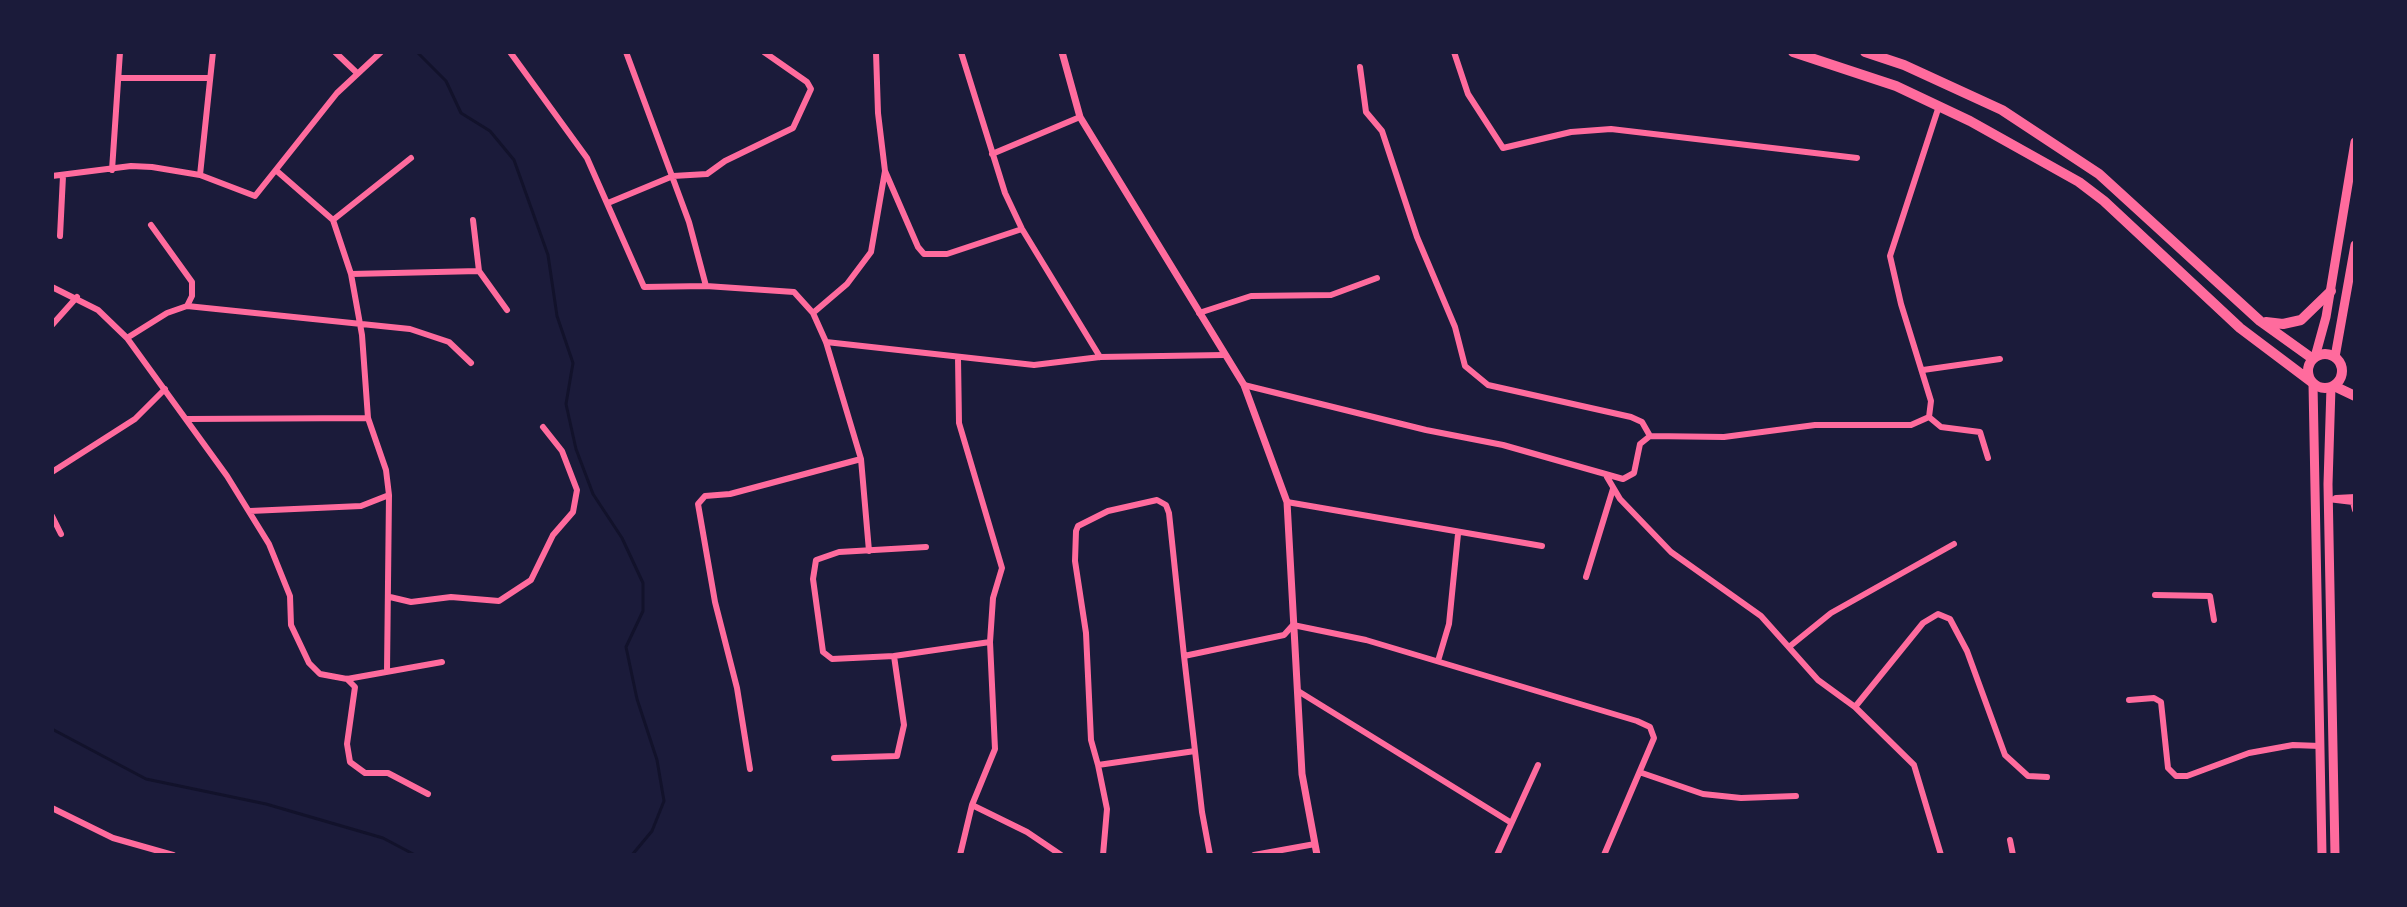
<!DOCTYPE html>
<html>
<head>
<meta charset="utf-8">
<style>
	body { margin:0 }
	#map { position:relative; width:2407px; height:907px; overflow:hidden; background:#1b1b3a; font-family:Rubik,sans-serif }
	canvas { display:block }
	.frame { position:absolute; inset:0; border:54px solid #1b1b3a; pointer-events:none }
</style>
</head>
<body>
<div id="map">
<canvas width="2407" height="907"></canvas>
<div class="frame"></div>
</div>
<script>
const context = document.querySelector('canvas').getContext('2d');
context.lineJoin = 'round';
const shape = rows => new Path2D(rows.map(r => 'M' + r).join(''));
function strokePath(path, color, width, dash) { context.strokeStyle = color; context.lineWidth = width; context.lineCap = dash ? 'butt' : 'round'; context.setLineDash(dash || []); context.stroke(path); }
strokePath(shape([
	[417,52,446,81,461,113,490,131,514,160,548,255,557,316,573,363,566,404,576,449,593,494,622,538,643,583,643,611,626,647,637,699,657,760,664,801,652,831,632,855],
	[52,729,146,779,266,804,383,838,415,855]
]), '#12122b', 3);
strokePath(shape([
	[335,52,356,72],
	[510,52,587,158,644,287,706,286,794,292,813,313],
	[626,52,689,222,706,286],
	[876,52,878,113,885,171,918,247,924,254,947,254,1022,229],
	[961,52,1005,193,1022,229,1100,357],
	[1454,52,1468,94,1503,148,1571,132,1611,129,1857,158],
	[1360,67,1366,112,1382,131,1417,237,1455,327,1465,366,1488,385,1631,417,1642,422,1650,436],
	[119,78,210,78],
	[992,154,1080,117],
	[112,170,120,52],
	[278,172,333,220,351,274,362,335,368,418,386,470,389,495,387,671],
	[200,175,213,52],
	[52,176,131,166,152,167,200,175,255,196,337,93,381,52],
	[608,203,673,176,707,174,725,161,793,128,811,89,807,82,764,52],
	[333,220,411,158],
	[473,220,479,271,507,310],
	[151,225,192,282,192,296,187,306],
	[60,236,63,176],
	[351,274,479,271],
	[52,287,98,310,127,338,227,476,269,544,290,596,291,625,309,663,320,674,347,679,442,662],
	[1199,313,1251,296,1331,295,1377,278],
	[52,325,77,297],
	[127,338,167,313,187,306,410,329,449,342,471,363],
	[826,342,1034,365,1100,357,1224,355],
	[958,358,959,423,1002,568,993,598,990,642,995,749,972,805,960,855],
	[1923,370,2000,359],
	[1244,385,1426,430,1503,445,1623,479,1634,473,1640,444,1650,436,1724,437,1815,425,1911,425,1929,417,1931,401,1901,304,1890,256,1939,106],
	[1929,417,1941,427,1980,432,1988,458],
	[187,419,368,418],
	[52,472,135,419,165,389],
	[1607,477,1620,499,1671,552,1761,616,1818,680,1855,707,1914,765,1941,855],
	[2336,498,2355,497],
	[2328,499,2353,502,2355,510],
	[1287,502,1542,546],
	[250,511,361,506,389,495],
	[52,516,61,534],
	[926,547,839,552,816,560,813,579,823,652,832,659,894,656,990,642],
	[869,551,861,459,826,342,813,313,847,284,871,252,885,171],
	[1586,577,1613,489],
	[2155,595,2210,596,2214,620],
	[390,597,411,602,451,597,499,601,531,580,553,535,573,512,577,490,562,451,543,427],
	[1789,647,1831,613,1954,544],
	[1184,656,1284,635,1293,625,1366,640,1637,721,1650,727,1654,738,1604,855],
	[1438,661,1449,624,1458,534],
	[347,679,355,687,347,744,350,762,365,773,388,773,428,794],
	[1298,691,1510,822],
	[2129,700,2154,698,2161,702,2168,768,2176,776,2187,776,2249,753,2293,745,2320,746],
	[1855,707,1923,623,1938,614,1950,619,1967,651,2005,755,2028,776,2047,777],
	[1195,751,1098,765,1091,740,1086,633,1075,561,1076,531,1078,526,1108,511,1157,500,1166,505,1169,513,1184,656,1195,751,1202,812,1210,855],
	[834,758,897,756,904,725,894,656],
	[1098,765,1107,809,1103,855],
	[750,769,737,688,715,602,698,504,705,496,730,494,861,459],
	[1642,773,1703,794,1741,798,1796,796],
	[972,805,1027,832,1061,855],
	[52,808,113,838,173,855],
	[2010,840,2013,855],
	[1254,855,1315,844],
	[1497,855,1538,765]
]), '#ff6b9d', 6);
strokePath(shape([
	[1062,52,1080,117,1244,385,1287,502,1302,774,1317,855]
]), '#ff6b9d', 7);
strokePath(shape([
	[2315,357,2326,317,2355,142],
	[2335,357,2355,245],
	[2313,384,2322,855],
	[2331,387,2328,484,2335,855]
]), '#ff6b9d', 9);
strokePath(shape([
	[1793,52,1896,86,1970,121,2079,182,2104,201,2240,328,2313,383],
	[1865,52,1904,65,2002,110,2099,174,2260,321,2313,359],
	[2266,322,2283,324,2301,320,2331,291],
	'2308 371a17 17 0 1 1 34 0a17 17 0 1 1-34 0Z',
	[2334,386,2355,396]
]), '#ff6b9d', 10);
</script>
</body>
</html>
